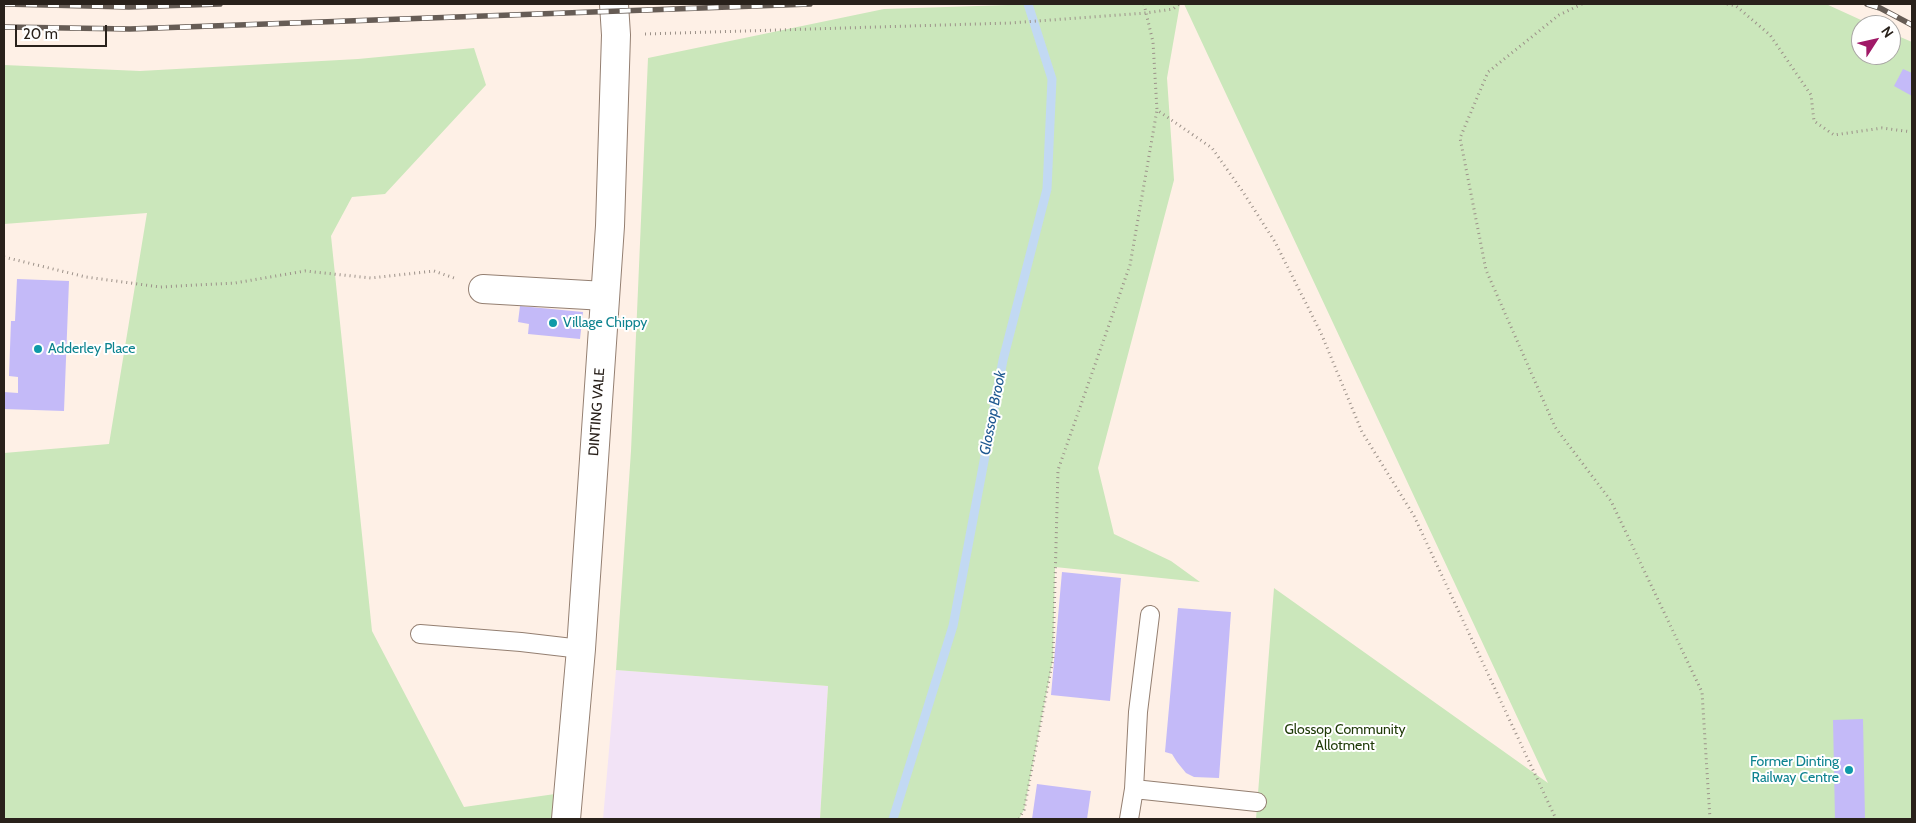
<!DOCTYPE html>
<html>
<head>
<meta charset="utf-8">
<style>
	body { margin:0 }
	#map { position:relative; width:1916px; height:823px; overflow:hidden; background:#fef0e6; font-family:Cabin,sans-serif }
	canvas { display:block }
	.frame { position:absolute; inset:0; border:5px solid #29211b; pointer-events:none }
	.north { position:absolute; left:1851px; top:15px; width:50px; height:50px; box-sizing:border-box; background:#fff; border:1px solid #a9a6a4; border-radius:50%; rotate:55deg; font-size:14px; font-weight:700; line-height:20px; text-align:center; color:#29211b }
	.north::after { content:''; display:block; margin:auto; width:18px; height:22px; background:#a01967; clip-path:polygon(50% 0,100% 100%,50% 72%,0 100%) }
	.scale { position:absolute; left:15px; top:25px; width:92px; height:22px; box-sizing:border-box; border:2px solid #29211b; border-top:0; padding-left:6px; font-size:15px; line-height:18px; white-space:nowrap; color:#29211b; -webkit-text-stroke:4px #fff; paint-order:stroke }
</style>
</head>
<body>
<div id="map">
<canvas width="1916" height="823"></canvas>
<div class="frame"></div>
<div class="north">N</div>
<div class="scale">20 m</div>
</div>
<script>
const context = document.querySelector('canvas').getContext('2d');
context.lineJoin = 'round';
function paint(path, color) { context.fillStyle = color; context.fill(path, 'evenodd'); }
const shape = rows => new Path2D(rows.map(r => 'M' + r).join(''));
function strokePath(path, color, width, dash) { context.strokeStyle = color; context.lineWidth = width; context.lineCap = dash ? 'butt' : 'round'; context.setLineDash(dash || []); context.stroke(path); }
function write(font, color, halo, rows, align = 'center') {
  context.font = font + ' Cabin,sans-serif'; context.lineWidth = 4; context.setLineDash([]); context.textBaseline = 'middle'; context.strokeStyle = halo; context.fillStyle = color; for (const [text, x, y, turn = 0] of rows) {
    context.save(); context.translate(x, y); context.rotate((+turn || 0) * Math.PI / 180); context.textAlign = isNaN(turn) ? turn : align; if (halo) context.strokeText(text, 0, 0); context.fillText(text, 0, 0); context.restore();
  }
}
paint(shape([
	[616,670,828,686,820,819,603,819]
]), '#f2e3f6');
paint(shape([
	[1039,4,1180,4,1167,78,1174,180,1098,468,1114,534,1171,561,1200,582,1055,567,1053,659,1024,810,1019,819,820,819,828,686,616,670,631,451,648,58,884,9],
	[1184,4,1826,4,1872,25,1861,25,1861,55,1891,55,1891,33,1912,42,1912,819,1256,819,1274,588,1548,783],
	[474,48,486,85,385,194,352,197,331,236,372,631,464,807,555,794,553,819,4,819,4,453,109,444,147,213,4,224,4,65,140,71,358,59]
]), '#cbe7bb');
strokePath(shape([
	[893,819,953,626,1003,360,1047,189,1052,79,1028,4]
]), '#c2d9f3', 9);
paint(shape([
	[1903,69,1912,73,1912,96,1894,86],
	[17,279,69,281,64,411,4,409,4,392,18,393,18,377,9,376,11,321,15,321],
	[520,306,583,312,580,339,528,334,529,324,518,322],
	[1062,572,1121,578,1110,701,1051,695],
	[1178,608,1231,612,1219,778,1194,777,1186,773,1177,762,1172,754,1165,752],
	[1863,719,1865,819,1835,819,1833,720],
	[1037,784,1091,791,1087,819,1032,819]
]), '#c4baf8');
const service = shape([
	[420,634,521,642,581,649],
	[1134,789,1257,802],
	[1129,819,1134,789,1138,712,1150,615]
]);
const minor = shape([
	[483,289,605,296]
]);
const primary = shape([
	[566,819,581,649,610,226,616,35,614,4]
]);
strokePath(service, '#947f71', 20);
strokePath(minor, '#947f71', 30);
strokePath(primary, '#947f71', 30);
strokePath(shape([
	[1144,4,1153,42,1157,110,1212,148,1243,192,1275,242,1321,333,1362,432,1414,516,1556,819],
	[1582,4,1559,15,1488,72,1460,138,1486,270,1555,427,1611,501,1702,692,1710,819],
	[1727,4,1736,6,1770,35,1811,95,1814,121,1834,135,1882,128,1912,132],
	[645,34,1010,23,1146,13,1173,9,1179,4],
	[4,257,86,277,160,287,235,283,305,271,371,278,434,271,457,279],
	[1019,819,1024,810,1053,659,1058,470,1130,265,1157,110]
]), '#9c9189', 3, [1, 4]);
strokePath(service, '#fff', 18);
strokePath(minor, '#fff', 28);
strokePath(primary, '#fff', 28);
const rail = shape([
	[4,4,129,7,220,4],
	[1867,4,1880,8,1912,25],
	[4,27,130,29,810,4]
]);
strokePath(rail, '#665c55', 5.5);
strokePath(rail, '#fff', 4, [11]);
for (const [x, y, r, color] of [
	[553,323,5,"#0f9aa8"],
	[38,349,5,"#0f9aa8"],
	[1849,770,5,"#0f9aa8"]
]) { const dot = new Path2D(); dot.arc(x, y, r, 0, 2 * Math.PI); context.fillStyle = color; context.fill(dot); strokePath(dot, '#fff', 2); }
write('14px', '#0d838f', '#fff', [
	["Village Chippy",563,323],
	["Adderley Place",48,349],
	["Former Dinting",1839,762,"right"],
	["Railway Centre",1839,778,"right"]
], 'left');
write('14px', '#29211b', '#fff', [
	["DINTING VALE",597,412,-86]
]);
write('14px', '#203b08', '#fff', [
	["Glossop Community",1345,730],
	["Allotment",1345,746]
]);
write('italic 15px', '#1f5991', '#fff', [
	["Glossop Brook",993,413,-79]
]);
</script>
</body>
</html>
